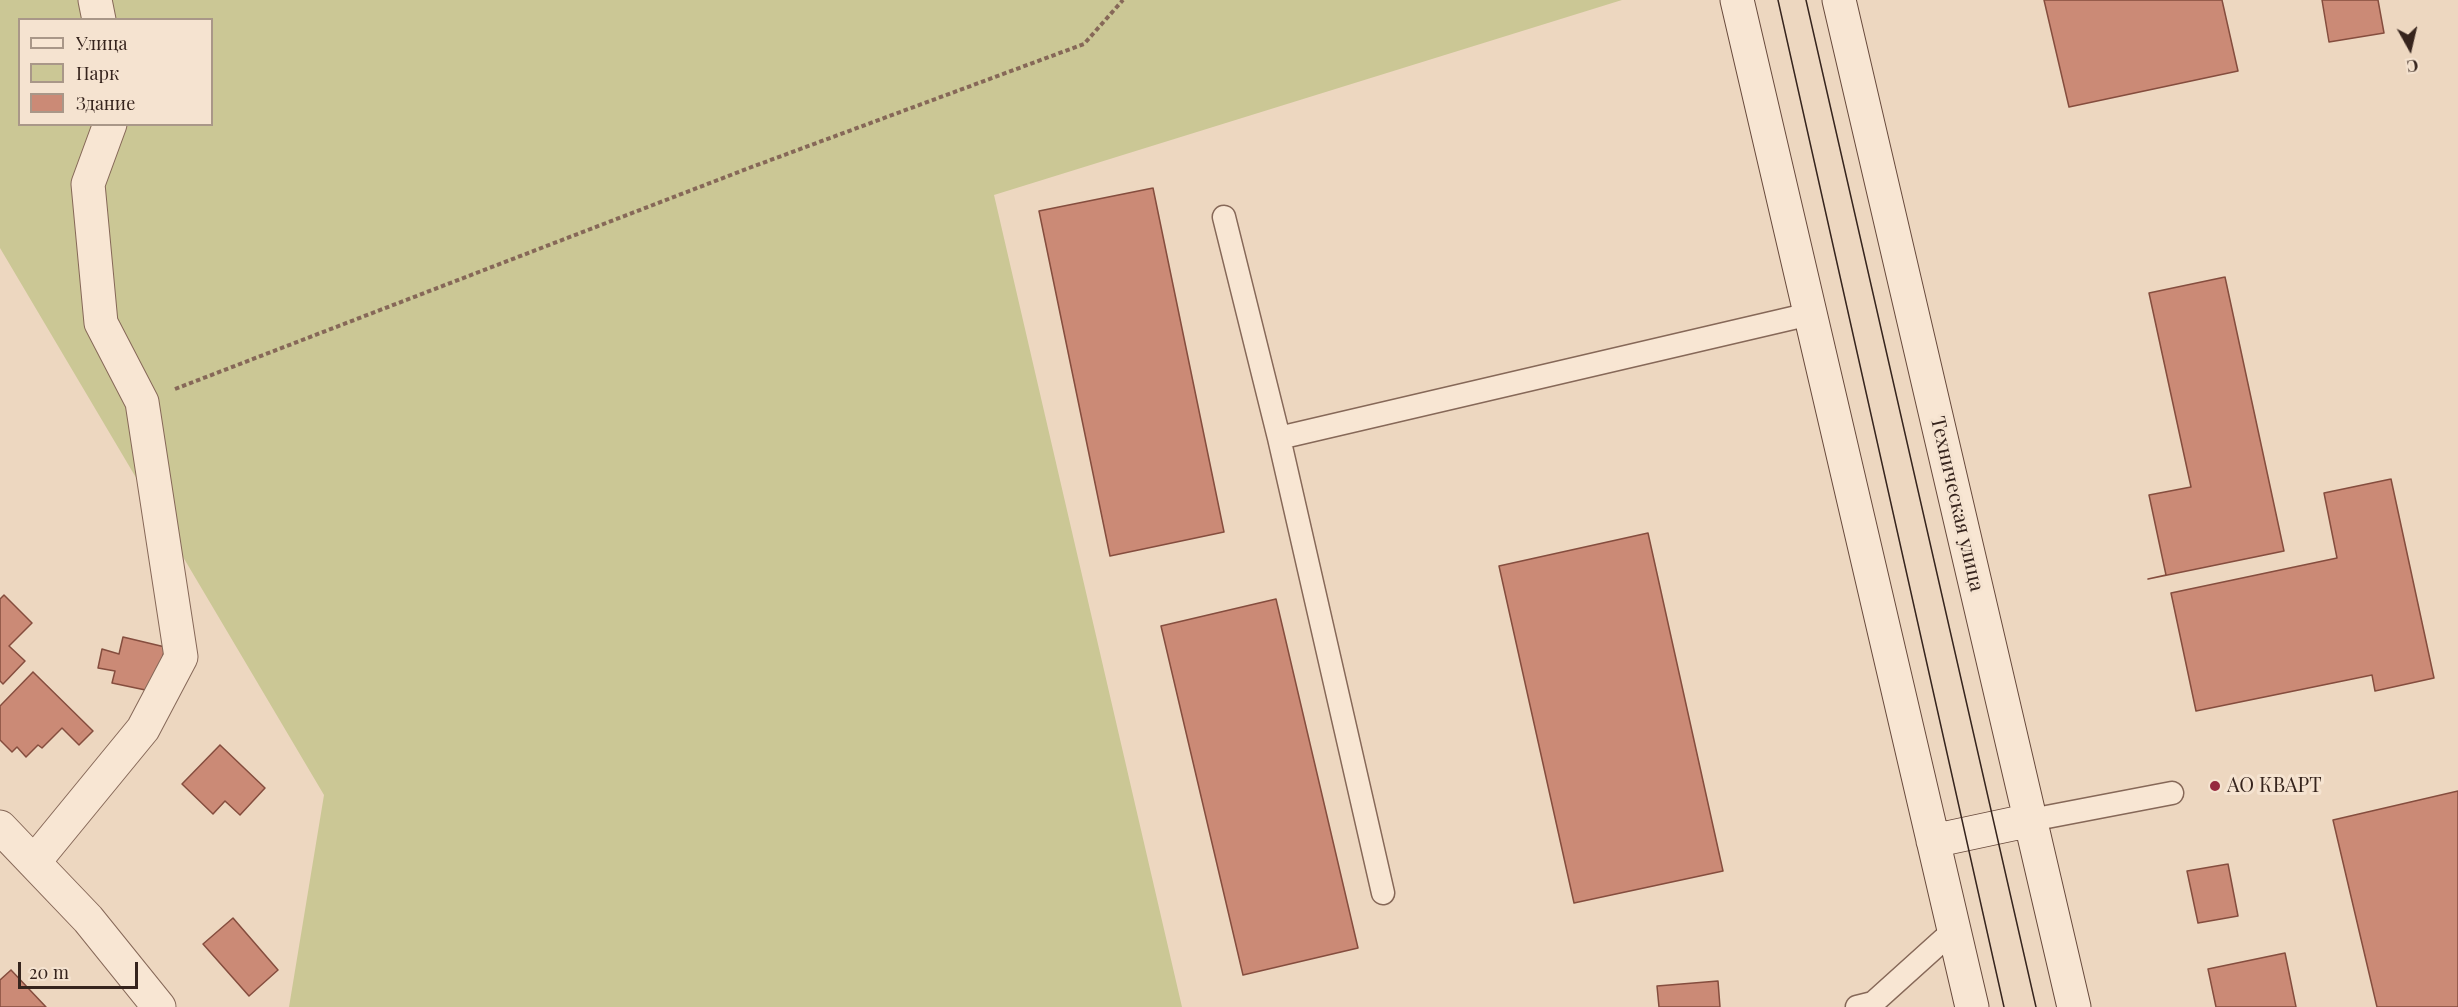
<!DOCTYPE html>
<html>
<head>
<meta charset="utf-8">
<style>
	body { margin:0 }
	#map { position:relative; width:2458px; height:1007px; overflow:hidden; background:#edd7c0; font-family:"Playfair Display",serif }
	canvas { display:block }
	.legend { position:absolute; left:18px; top:18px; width:195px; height:108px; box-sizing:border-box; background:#f5e3d0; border:2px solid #a99788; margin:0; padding:8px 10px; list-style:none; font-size:18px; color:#36241d }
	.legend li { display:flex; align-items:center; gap:12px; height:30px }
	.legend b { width:30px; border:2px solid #a99788 }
	.north { position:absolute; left:2380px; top:18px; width:60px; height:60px; -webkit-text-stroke:4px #f5e3d0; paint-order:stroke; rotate:172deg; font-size:16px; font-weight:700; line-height:24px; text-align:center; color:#36241d }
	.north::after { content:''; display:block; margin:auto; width:21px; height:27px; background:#36241d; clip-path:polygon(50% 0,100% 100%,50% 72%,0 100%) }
	.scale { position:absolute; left:18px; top:962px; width:120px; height:27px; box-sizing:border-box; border:3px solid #36241d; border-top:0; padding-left:8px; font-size:18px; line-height:21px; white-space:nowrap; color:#36241d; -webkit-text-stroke:4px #f5e3d0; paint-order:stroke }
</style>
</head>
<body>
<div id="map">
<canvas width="2458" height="1007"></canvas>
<ul class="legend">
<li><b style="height:8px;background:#f8e6d3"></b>Улица</li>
<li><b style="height:16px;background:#cbc795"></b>Парк</li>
<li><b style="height:16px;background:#cb8a76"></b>Здание</li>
</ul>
<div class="north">С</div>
<div class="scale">20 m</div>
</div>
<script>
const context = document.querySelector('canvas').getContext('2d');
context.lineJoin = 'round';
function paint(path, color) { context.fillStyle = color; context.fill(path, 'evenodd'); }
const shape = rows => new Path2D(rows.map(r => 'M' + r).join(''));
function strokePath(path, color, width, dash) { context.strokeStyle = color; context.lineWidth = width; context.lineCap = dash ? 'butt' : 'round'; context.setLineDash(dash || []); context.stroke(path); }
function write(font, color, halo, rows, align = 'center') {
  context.font = font + ' "Playfair Display",serif'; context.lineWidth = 6; context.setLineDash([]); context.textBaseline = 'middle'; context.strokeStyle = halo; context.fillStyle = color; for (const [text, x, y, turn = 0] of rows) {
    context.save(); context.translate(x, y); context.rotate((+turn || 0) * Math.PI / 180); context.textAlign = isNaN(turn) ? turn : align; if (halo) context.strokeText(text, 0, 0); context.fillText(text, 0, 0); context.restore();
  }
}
paint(shape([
	[0,0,1622,0,994,195,1182,1007,289,1007,324,795,0,248],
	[20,20,212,20,212,124,20,124]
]), '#cbc795');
const building = shape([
	[2044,0,2222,0,2238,71,2069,107,2044,0],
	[2322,0,2378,0,2384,33,2329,42,2322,0],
	[1153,188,1224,532,1110,556,1039,211,1153,188],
	[2225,277,2284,551,2148,579,2166,575,2149,495,2191,487,2149,293,2225,277],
	[2391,479,2434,678,2375,691,2372,675,2196,711,2171,593,2337,558,2324,493,2391,479],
	[1648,533,1723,871,1574,903,1499,566,1648,533],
	[4,595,32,623,9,646,25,661,3,684,0,681,0,599,4,595],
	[1276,599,1358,948,1243,975,1161,626,1276,599],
	[123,637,165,647,155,692,112,683,115,671,98,668,102,649,119,654,123,637],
	[33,672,93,731,79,745,62,728,42,748,38,745,26,757,17,747,12,752,0,740,0,706,33,672],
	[220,745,265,788,240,815,225,801,213,814,182,784,220,745],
	[2458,791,2458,1007,2377,1007,2333,820,2458,791],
	[2228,864,2238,916,2198,923,2187,871,2228,864],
	[233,918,278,970,249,996,203,944,233,918],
	[2285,953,2296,1007,2216,1007,2208,969,2285,953],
	[11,970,46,1007,0,1007,0,980,11,970],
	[1718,981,1720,1007,1659,1007,1657,986,1718,981]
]);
paint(building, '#cb8a76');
strokePath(building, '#854d3e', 1.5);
const lane = shape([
	[1224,217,1279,438,1383,893],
	[1279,438,1810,314],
	[2031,820,2172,793],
	[1857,1007,1873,1003,1954,930]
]);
const street = shape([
	[95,0,99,20],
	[0,827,88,919,159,1007],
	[34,862,143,729,181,657,142,402,101,323,88,184,110,124]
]);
const secondary = shape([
	[1737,0,1972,1007],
	[1839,0,2074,1007],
	[1933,841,2031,820]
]);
strokePath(lane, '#866858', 25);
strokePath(street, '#866858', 35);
strokePath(secondary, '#684a3c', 35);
strokePath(shape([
	[175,389,749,168,1084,44,1123,0]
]), '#866858', 4, [4.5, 3]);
strokePath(lane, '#f8e6d3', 22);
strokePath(street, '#f8e6d3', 33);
strokePath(secondary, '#f8e6d3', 33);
strokePath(shape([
	[1778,0,2004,1007],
	[1806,0,2036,1007]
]), '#36241d', 1.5);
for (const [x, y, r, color] of [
	[2215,786,6,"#95293e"]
]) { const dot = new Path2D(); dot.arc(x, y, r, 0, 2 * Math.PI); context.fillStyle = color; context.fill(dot); strokePath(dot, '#f5e3d0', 2); }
write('20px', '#36241d', '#f5e3d0', [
	["Техническая улица",1957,504,77]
]);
write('20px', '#36241d', '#f5e3d0', [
	["АО КВАРТ",2227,786]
], 'left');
</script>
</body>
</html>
